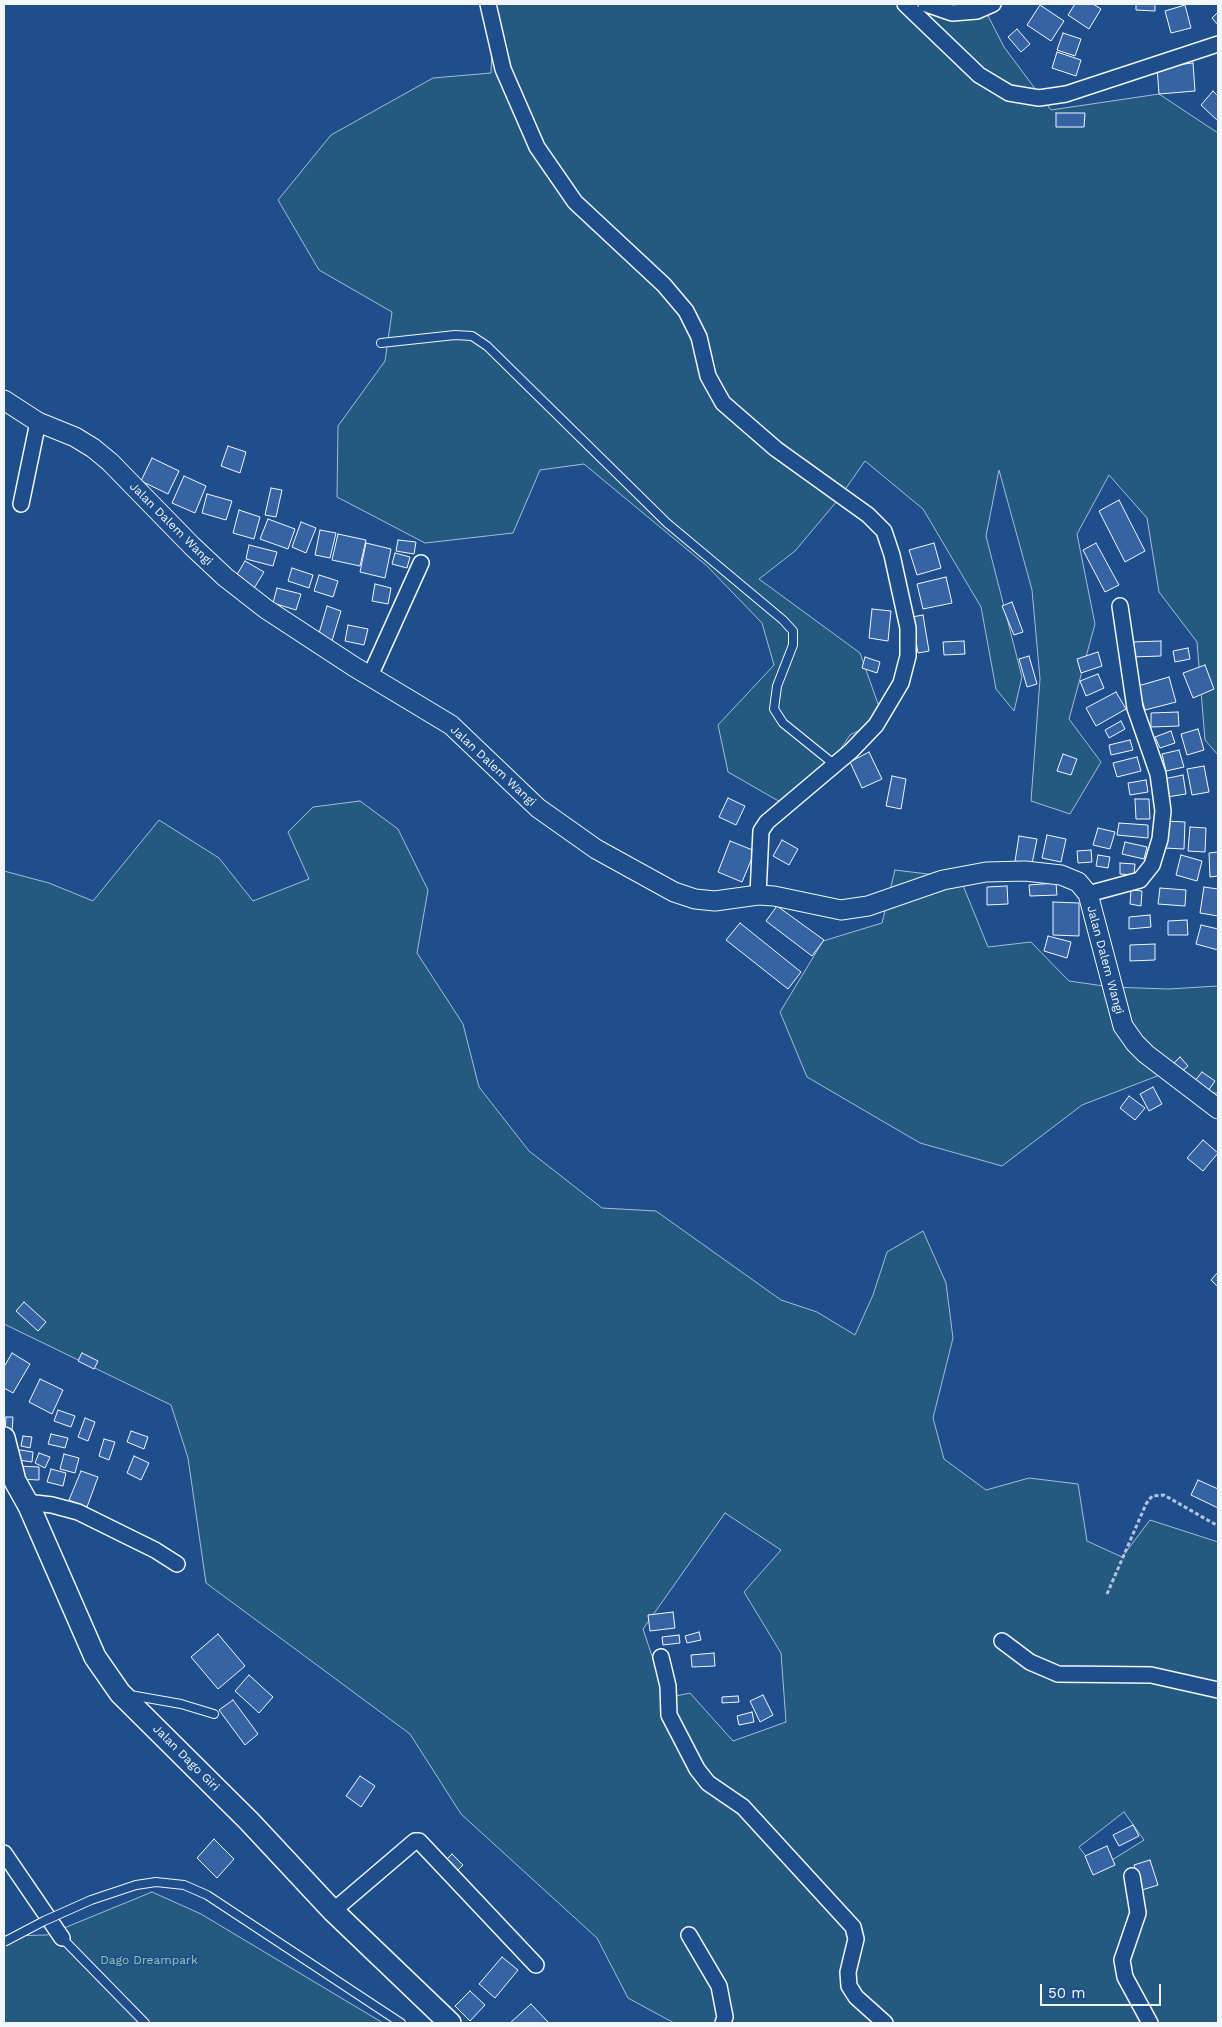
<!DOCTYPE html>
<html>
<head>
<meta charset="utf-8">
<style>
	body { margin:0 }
	#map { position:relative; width:1222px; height:2027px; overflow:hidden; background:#1f4e8c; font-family:"Work Sans",sans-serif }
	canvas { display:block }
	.frame { position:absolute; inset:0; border:5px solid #f2f6ff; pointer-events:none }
	.scale { position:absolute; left:1040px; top:1984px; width:121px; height:22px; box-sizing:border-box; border:2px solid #f2f6ff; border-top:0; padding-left:6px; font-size:15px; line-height:18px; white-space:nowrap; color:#f2f6ff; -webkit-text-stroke:4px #1f4e8c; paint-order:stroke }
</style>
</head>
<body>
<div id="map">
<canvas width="1222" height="2027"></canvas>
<div class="frame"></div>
<div class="scale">50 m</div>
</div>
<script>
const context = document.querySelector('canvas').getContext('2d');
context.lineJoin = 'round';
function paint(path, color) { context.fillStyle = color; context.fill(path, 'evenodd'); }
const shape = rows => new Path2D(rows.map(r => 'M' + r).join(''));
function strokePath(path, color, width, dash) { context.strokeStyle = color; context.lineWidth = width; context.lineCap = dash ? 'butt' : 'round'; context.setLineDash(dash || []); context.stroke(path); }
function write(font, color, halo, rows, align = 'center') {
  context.font = font + ' "Work Sans",sans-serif'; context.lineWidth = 4; context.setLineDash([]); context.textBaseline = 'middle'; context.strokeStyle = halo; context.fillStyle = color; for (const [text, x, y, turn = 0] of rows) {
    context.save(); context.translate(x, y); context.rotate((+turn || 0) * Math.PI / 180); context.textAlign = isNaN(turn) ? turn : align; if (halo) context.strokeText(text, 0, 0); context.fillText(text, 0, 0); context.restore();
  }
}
const green = shape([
	[494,4,982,4,1004,47,1051,110,1159,94,1218,133,1218,755,1205,740,1197,642,1159,592,1147,518,1109,475,1077,534,1095,624,1069,719,1101,762,1070,814,1031,801,1040,679,1032,590,999,470,986,536,1022,677,1014,711,996,689,981,607,923,509,865,461,837,501,795,551,759,579,860,653,883,718,850,735,823,776,782,803,728,772,718,725,774,665,762,623,707,566,584,464,540,470,513,533,425,543,337,497,338,426,385,361,392,312,319,270,278,200,331,135,433,78,491,73,494,4],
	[360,801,398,829,428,890,417,953,463,1024,479,1087,529,1151,602,1208,656,1211,781,1300,817,1312,855,1335,873,1295,887,1252,923,1231,946,1283,953,1338,933,1418,944,1459,986,1490,1029,1478,1078,1484,1087,1541,1122,1557,1150,1520,1218,1542,1218,2023,674,2023,628,1998,597,1938,461,1814,410,1734,206,1583,188,1458,171,1405,4,1324,4,871,49,883,93,901,159,820,219,858,253,901,309,879,288,832,313,807,360,801],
	[725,1513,781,1550,744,1592,781,1653,786,1722,733,1741,690,1693,666,1698,643,1629,725,1513],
	[1124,1812,1144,1840,1096,1870,1079,1847,1124,1812],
	[895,870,960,878,988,947,1031,942,1069,981,1111,987,1168,989,1218,986,1218,1093,1203,1093,1165,1073,1082,1105,1002,1166,920,1143,807,1077,780,1012,823,941,882,923,895,870],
	[152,1892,201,1914,383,2023,4,2023,4,1936,47,1935,152,1892]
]);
paint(green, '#245a82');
strokePath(green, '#a8bbd7', 1);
const building = shape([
	[1075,4,1093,4,1101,9,1089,29,1068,15,1075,4],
	[1136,4,1155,4,1155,11,1136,10,1136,4],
	[1040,5,1064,21,1051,41,1027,25,1040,5],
	[1185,5,1191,28,1171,33,1165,11,1185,5],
	[1218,12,1218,25,1212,18,1218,12],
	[1017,29,1030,44,1021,52,1008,37,1017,29],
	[1063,33,1081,39,1075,56,1057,50,1063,33],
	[1057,52,1081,60,1076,76,1052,68,1057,52],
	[1193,63,1195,91,1159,94,1157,67,1193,63],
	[1213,91,1218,96,1218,121,1201,105,1213,91],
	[1056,113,1085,113,1084,127,1056,127,1056,113],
	[228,446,246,452,240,473,221,466,228,446],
	[152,458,179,471,168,494,141,481,152,458],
	[184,476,206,486,195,513,172,503,184,476],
	[271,488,282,490,276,517,265,515,271,488],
	[207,494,232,501,226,520,202,513,207,494],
	[1119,500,1145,551,1125,562,1099,511,1119,500],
	[239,510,260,517,254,539,233,533,239,510],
	[268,519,295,529,288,549,260,539,268,519],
	[301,522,316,528,306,553,292,547,301,522],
	[320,530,336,533,330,558,315,555,320,530],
	[338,534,366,540,360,566,332,560,338,534],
	[398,540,416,542,414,554,396,551,398,540],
	[366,543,391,549,385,578,360,572,366,543],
	[934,543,941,568,917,575,909,550,934,543],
	[1096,543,1119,585,1105,592,1083,550,1096,543],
	[249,545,277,552,273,566,246,559,249,545],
	[395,553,410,557,407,568,392,564,395,553],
	[245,561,264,572,253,590,235,578,245,561],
	[292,568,313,575,309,588,288,581,292,568],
	[319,575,338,581,333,597,314,591,319,575],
	[946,577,952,603,923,609,917,584,946,577],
	[375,584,391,588,388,604,372,601,375,584],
	[277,588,301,594,296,610,273,603,277,588],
	[1012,602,1023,632,1014,635,1002,606,1012,602],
	[327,606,341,611,331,644,317,640,327,606],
	[872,609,891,611,888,641,869,638,872,609],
	[923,615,929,651,918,653,912,617,923,615],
	[348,625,368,629,364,645,345,641,348,625],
	[964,641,965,654,944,655,943,642,964,641],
	[1161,641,1161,656,1131,657,1131,642,1161,641],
	[1188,648,1190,659,1175,662,1173,651,1188,648],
	[1098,652,1102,666,1081,673,1077,659,1098,652],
	[1029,656,1037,684,1027,687,1019,659,1029,656],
	[865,657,880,662,877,673,862,668,865,657],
	[1205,665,1214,689,1193,698,1183,673,1205,665],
	[1098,674,1104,688,1086,696,1080,681,1098,674],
	[1169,677,1176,702,1145,710,1138,686,1169,677],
	[1116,692,1126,709,1096,726,1086,708,1116,692],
	[1178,712,1179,726,1151,727,1151,713,1178,712],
	[1121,721,1125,729,1109,738,1105,730,1121,721],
	[1198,729,1204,750,1187,755,1181,734,1198,729],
	[1171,731,1175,743,1160,748,1155,737,1171,731],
	[1130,740,1133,750,1111,755,1109,745,1130,740],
	[1179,750,1184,767,1166,771,1162,754,1179,750],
	[869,752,882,779,862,788,850,762,869,752],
	[1063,754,1077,759,1071,775,1057,771,1063,754],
	[1137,757,1141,771,1117,777,1113,763,1137,757],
	[1204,766,1209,792,1192,795,1187,769,1204,766],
	[1183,775,1186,794,1167,797,1164,779,1183,775],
	[892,776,906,779,901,809,886,806,892,776],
	[1146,780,1148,792,1130,795,1128,783,1146,780],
	[728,798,745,806,736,825,719,817,728,798],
	[1135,799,1149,799,1150,819,1136,819,1135,799],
	[1165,821,1185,822,1184,849,1164,848,1165,821],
	[1119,823,1148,825,1148,838,1117,835,1119,823],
	[1190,827,1206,828,1205,852,1188,851,1190,827],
	[1098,828,1115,832,1110,849,1093,845,1098,828],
	[1047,835,1066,839,1061,862,1042,858,1047,835],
	[1019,836,1037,839,1032,864,1015,861,1019,836],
	[782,840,798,849,789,865,773,856,782,840],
	[730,841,755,851,742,882,718,872,730,841],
	[1125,842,1147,847,1144,859,1122,854,1125,842],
	[1091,850,1092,862,1078,863,1077,851,1091,850],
	[1218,852,1218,876,1210,877,1209,853,1218,852],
	[1098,855,1110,857,1108,868,1096,866,1098,855],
	[1181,855,1202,861,1197,881,1176,875,1181,855],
	[1120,863,1135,864,1134,875,1120,874,1120,863],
	[1056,883,1057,895,1030,896,1029,885,1056,883],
	[1007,886,1008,904,987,905,987,887,1007,886],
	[1204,887,1218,889,1218,916,1200,913,1204,887],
	[1160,888,1186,890,1185,906,1158,904,1160,888],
	[1131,890,1142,891,1141,906,1130,904,1131,890],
	[1053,902,1079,903,1079,936,1053,935,1053,902],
	[777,906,824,940,812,956,766,921,777,906],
	[1150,915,1151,927,1129,929,1129,917,1150,915],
	[1187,920,1188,935,1168,935,1168,921,1187,920],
	[740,923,801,972,788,989,726,940,740,923],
	[1201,925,1218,929,1218,950,1196,944,1201,925],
	[1048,936,1071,942,1067,958,1044,951,1048,936],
	[1155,944,1155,960,1130,961,1130,945,1155,944],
	[1180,1057,1188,1066,1180,1073,1172,1065,1180,1057],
	[1202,1072,1215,1081,1208,1091,1194,1082,1202,1072],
	[1153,1087,1162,1104,1149,1111,1140,1094,1153,1087],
	[1129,1096,1145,1108,1135,1120,1120,1108,1129,1096],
	[1203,1140,1218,1153,1203,1171,1187,1158,1203,1140],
	[1218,1272,1218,1287,1211,1280,1218,1272],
	[24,1302,46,1322,38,1331,16,1311,24,1302],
	[12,1353,30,1364,13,1393,4,1388,4,1367,12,1353],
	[82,1353,98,1361,94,1369,78,1361,82,1353],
	[40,1379,63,1390,52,1414,29,1402,40,1379],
	[58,1410,75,1416,71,1427,54,1421,58,1410],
	[6,1417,13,1417,12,1432,5,1432,6,1417],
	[85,1418,95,1422,88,1441,78,1437,85,1418],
	[131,1431,148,1437,144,1449,127,1442,131,1431],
	[51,1434,68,1438,65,1448,48,1444,51,1434],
	[23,1436,32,1437,30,1448,21,1446,23,1436],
	[104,1439,115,1442,109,1460,99,1456,104,1439],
	[14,1449,33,1452,32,1462,12,1459,14,1449],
	[39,1453,50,1457,45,1468,35,1463,39,1453],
	[64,1454,79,1458,75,1473,60,1469,64,1454],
	[134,1456,149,1463,141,1480,127,1473,134,1456],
	[16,1466,39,1467,39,1480,16,1479,16,1466],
	[51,1469,66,1473,63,1486,47,1482,51,1469],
	[81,1471,98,1477,87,1507,69,1500,81,1471],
	[1198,1480,1218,1489,1218,1508,1191,1495,1198,1480],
	[673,1612,675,1628,650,1631,648,1615,673,1612],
	[699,1632,701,1640,687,1643,685,1636,699,1632],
	[218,1634,245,1666,218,1689,191,1657,218,1634],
	[679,1635,680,1643,663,1645,662,1637,679,1635],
	[714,1653,715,1666,692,1667,691,1655,714,1653],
	[249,1675,273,1697,259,1713,235,1691,249,1675],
	[763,1695,773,1715,760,1722,750,1701,763,1695],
	[738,1696,739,1702,722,1703,722,1697,738,1696],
	[233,1700,258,1734,245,1745,219,1710,233,1700],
	[752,1712,754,1722,739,1725,737,1716,752,1712],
	[360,1776,375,1786,361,1807,346,1796,360,1776],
	[1133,1825,1139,1836,1119,1846,1113,1835,1133,1825],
	[214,1839,234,1859,217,1878,197,1858,214,1839],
	[1107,1846,1115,1865,1093,1875,1085,1856,1107,1846],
	[452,1854,463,1865,456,1872,445,1861,452,1854],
	[1150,1860,1158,1885,1142,1890,1134,1865,1150,1860],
	[502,1957,518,1970,495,1998,479,1984,502,1957],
	[470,1991,485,2005,470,2021,455,2006,470,1991],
	[531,2004,549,2023,510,2023,531,2004]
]);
paint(building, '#3563a3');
strokePath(building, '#f2f6ff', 1);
const service = shape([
	[381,343,455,335,472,336,487,346,667,523,783,620,793,631,793,645,777,686,774,709,783,723,835,765],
	[130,1695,181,1704,214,1714],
	[136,1885,156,1882,184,1885,207,1895,401,2023],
	[62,1938,145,2023]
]);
const minor = shape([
	[488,4,503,69,537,147,575,202,664,285,686,311,699,337,708,376,723,403,776,449,868,515,884,531,892,555,908,628,908,656,901,683,876,725,851,751,767,822,761,831,758,895],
	[905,4,979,75,1009,93,1039,98,1066,94,1218,44],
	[926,4,952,13,977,11,993,4],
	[21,504,38,422],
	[370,676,421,563],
	[1088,894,1140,880,1152,865,1160,839,1163,811,1158,774,1135,708,1120,606],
	[29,1506,35,1503,52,1505,78,1512,155,1550,177,1564],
	[1002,1641,1030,1662,1058,1674,1151,1675,1218,1690],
	[661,1657,668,1686,669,1715,697,1769,708,1783,743,1807,853,1927,856,1939,848,1972,849,1986,856,1997,885,2023],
	[4,1853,62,1938],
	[1132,1876,1138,1913,1122,1960,1125,1977,1150,2023],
	[333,1911,415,1841,419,1841,536,1965],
	[689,1935,719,1986,725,2017,723,2023]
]);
const tertiary = shape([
	[4,400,38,422,75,437,93,448,110,462,192,546,225,577,266,609,353,666,451,725,538,808,596,849,674,892,695,899,715,901,758,895,774,896,841,910,868,906,943,880,986,872,1025,871,1061,875,1078,882,1088,894,1123,1026,1135,1043,1146,1054,1218,1109]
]);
const secondary = shape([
	[4,1438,15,1481,29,1506,95,1657,120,1693,249,1821,333,1911,450,2023]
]);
strokePath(service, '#f2f6ff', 10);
strokePath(minor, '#f2f6ff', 18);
strokePath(tertiary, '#f2f6ff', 21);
strokePath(secondary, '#f2f6ff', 24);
strokePath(shape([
	[1107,1594,1146,1504,1152,1496,1164,1495,1218,1526]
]), '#b3c4dc', 3, [4, 2.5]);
strokePath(service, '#1f4e8c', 8);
strokePath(minor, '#1f4e8c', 15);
strokePath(tertiary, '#1f4e8c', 19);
strokePath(secondary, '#1f4e8c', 21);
const serviceBridge = shape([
	[4,1942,44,1921,91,1900,136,1885]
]);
strokePath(serviceBridge, '#f2f6ff', 10, []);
strokePath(serviceBridge, '#1f4e8c', 8);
write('12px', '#f2f6ff', '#1f4e8c', [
	["Jalan Dalem Wangi",171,524,45],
	["Jalan Dalem Wangi",493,766,43],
	["Jalan Dalem Wangi",1105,960,75],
	["Jalan Dago Giri",186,1758,45]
]);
write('12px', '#97c8a6', '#1f4e8c', [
	["Dago Dreampark",149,1960]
]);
</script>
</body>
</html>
